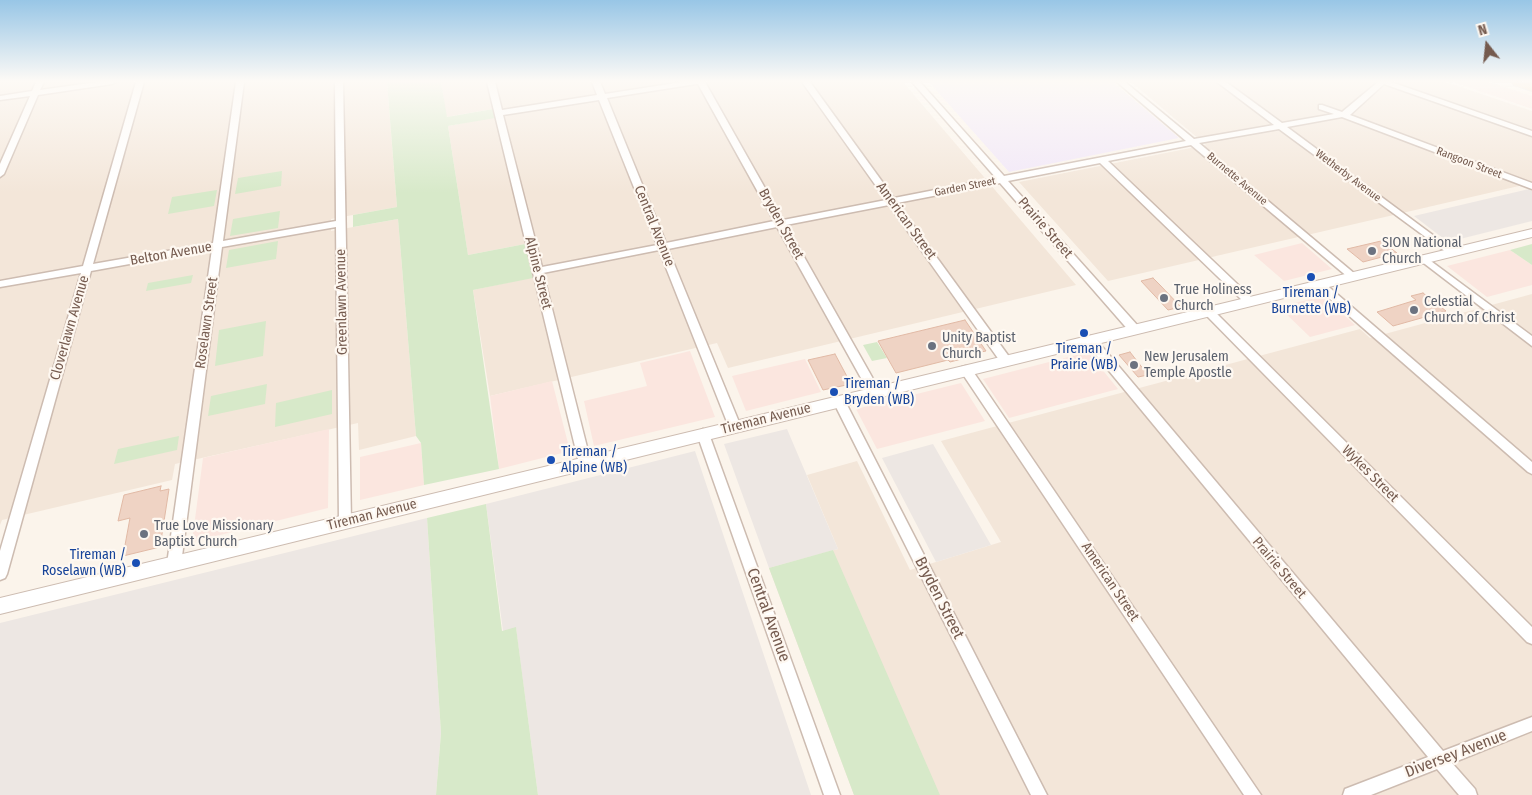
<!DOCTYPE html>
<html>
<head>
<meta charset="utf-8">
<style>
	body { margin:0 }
	#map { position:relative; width:1532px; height:795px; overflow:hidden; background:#fbf4eb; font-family:"Fira Sans Condensed",sans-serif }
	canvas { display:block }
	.north { position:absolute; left:1462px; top:20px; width:50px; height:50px; -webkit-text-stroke:4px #fef8f1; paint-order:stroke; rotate:344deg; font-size:14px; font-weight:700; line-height:20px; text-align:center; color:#755b4f }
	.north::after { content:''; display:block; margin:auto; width:18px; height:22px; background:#755b4f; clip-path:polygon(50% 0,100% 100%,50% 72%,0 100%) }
</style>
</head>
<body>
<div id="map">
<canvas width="1532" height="795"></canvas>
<div class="north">N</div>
</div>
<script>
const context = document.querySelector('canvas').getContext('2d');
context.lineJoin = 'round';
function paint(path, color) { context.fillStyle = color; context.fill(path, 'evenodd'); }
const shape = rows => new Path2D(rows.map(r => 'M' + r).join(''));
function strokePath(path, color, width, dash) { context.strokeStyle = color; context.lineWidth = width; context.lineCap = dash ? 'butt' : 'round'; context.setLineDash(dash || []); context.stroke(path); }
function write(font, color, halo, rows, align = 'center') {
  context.font = font + ' "Fira Sans Condensed",sans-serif'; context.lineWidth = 4.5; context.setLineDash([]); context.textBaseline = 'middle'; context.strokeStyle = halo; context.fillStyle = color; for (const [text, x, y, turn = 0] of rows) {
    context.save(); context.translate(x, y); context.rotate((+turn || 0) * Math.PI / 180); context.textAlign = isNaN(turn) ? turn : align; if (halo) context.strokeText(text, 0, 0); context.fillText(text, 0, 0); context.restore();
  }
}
paint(shape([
	[0,82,387,82,397,207,331,219,331,231,398,219,416,436,359,450,358,423,175,464,172,480,2,520,0,525],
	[441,82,903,82,1076,285,728,368,717,343,490,396,473,290,533,277,525,244,468,255,448,126,495,117,493,109,446,117],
	[1131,82,1446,82,1532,111,1532,183,1108,281,1019,182,1206,145],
	[1532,294,1532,795,854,795,769,568,838,549,807,475,857,461,910,570,1001,542,941,441,1360,329,1370,338]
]), '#f3e6d9');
paint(shape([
	[1453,82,1489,82,1532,96,1532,109],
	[1302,243,1332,269,1284,281,1254,255],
	[1510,250,1532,265,1532,285,1487,297,1447,266],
	[1323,296,1355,325,1310,337,1279,307],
	[690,351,715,417,594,446,584,401,647,386,640,363],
	[1088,352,1118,389,1009,418,983,379],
	[805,359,821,392,746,411,732,376],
	[552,381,570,451,499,469,490,396],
	[961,383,985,421,877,449,856,409],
	[329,429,328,508,192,542,203,458],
	[421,443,424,485,360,500,360,457]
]), '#fbe6df');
paint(shape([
	[1529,189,1532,191,1532,221,1448,242,1414,216],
	[787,429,838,549,769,568,724,444],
	[933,444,991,545,936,562,882,458],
	[695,451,811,795,538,795,516,628,503,631,486,504],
	[427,518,441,733,436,795,0,795,0,623]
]), '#ede7e3');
paint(shape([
	[929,82,1113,82,1179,138,1009,172]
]), '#f1e7f8');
paint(shape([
	[387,82,441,82,447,117,493,109,495,118,448,126,468,255,525,244,533,278,473,290,499,469,424,485,421,443,416,436,398,219,353,227,353,215,397,207],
	[282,171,281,186,235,194,238,178],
	[217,190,214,206,168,214,172,197],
	[280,211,278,228,230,236,233,219],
	[278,241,276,259,226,268,229,250],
	[1532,244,1532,265,1510,250],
	[193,275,191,283,146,291,148,283],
	[266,321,263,356,215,366,219,330],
	[877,342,887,358,872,361,863,345],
	[267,384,265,404,208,416,211,396],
	[332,390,332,414,275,427,276,403],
	[179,436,177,450,114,464,118,449],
	[486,504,502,631,516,627,538,795,436,795,441,733,427,518],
	[833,550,940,795,854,795,769,568]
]), '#d7e9c9');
const building = shape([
	[1381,241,1397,253,1363,262,1347,249,1381,241],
	[1153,278,1160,285,1181,307,1168,310,1141,281,1153,278],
	[1423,293,1446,311,1393,326,1377,312,1416,300,1411,296,1423,293],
	[965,320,986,351,976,353,977,355,950,362,948,360,896,373,878,341,965,320],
	[1130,352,1148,375,1138,377,1119,355,1130,352],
	[835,354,851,384,823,390,808,360,835,354],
	[161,486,160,491,169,489,160,547,123,556,130,518,118,521,124,495,161,486]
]);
paint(building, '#efd3c4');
strokePath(building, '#e1b9a5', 1);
const minor = shape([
	[36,82,44,82,40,90,97,82,116,82,112,84,38,95,4,174,0,177,0,164,30,96,0,100,0,96,32,91,36,82],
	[136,82,144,82,93,264,213,243,236,82,244,82,223,241,336,221,335,82,343,82,351,522,349,526,345,527,341,526,339,522,336,227,222,247,181,564,179,568,174,570,169,568,167,564,212,249,91,271,7,574,5,578,0,580,0,551,81,273,0,287,0,281,83,266,136,82],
	[487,82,495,82,502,110,597,95,592,82,600,82,605,94,682,82,705,82,783,220,886,200,802,82,810,82,894,198,996,178,912,82,920,82,1004,176,1186,141,1117,82,1125,82,1194,139,1274,125,1217,82,1226,82,1282,123,1334,114,1319,109,1319,105,1322,105,1342,112,1378,82,1391,82,1532,131,1532,136,1384,84,1350,115,1532,183,1532,189,1342,117,1287,127,1453,250,1453,254,1450,255,1279,129,1199,143,1355,274,1357,276,1352,279,1349,278,1191,145,1108,161,1253,299,1254,301,1253,303,1249,304,1245,303,1100,163,1008,181,1138,326,1139,329,1134,333,1130,332,1000,183,897,203,1010,358,1011,361,1006,365,1002,364,889,205,786,225,881,393,875,397,871,396,777,227,668,249,741,427,739,430,735,432,731,430,729,427,659,250,543,273,591,463,589,466,585,468,581,466,579,463,487,82],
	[696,84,698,84,774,221,666,243,607,98,696,84],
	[599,100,657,245,542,267,503,115,599,100],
	[1424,256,1532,336,1532,346,1421,261,1419,259,1421,257,1424,256],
	[1319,281,1323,282,1532,462,1532,474,1528,472,1315,286,1314,284,1319,281],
	[1208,307,1212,309,1532,627,1532,644,1527,642,1204,313,1203,311,1204,309,1208,307],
	[1090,336,1094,337,1443,751,1532,717,1532,731,1452,763,1475,789,1477,795,1459,795,1437,769,1371,795,1343,795,1345,789,1428,757,1086,343,1085,340,1090,336],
	[966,366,970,367,1261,795,1244,795,962,373,961,370,962,367,966,366],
	[839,397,843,398,845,401,1047,795,1031,795,833,401,835,398,839,397],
	[703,429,707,431,709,434,840,795,824,795,697,434,699,431,703,429]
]);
const tertiary = shape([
	[1532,229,1532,237,0,614,0,598,1532,229]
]);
const primary = shape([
	[1512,82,1532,83,1532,91,1514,85,1512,82]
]);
strokePath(minor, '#cdbcb1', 3);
strokePath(tertiary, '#cdbcb1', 2);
strokePath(primary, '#d8d1ce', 2);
paint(minor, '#fff');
paint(tertiary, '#fff');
paint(primary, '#f5d5a8');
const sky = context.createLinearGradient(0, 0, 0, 193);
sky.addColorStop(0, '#98c6e6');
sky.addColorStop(0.42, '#fdfaf6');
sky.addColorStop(1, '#fdfaf600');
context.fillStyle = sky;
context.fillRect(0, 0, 1532, 193);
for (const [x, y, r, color] of [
	[1372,251,5,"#6b7280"],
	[1311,277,5,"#1a4fb4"],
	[1164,298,5,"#6b7280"],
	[1414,310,5,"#6b7280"],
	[1084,333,5,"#1a4fb4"],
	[932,346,5,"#6b7280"],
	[1134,365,5,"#6b7280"],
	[834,392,5,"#1a4fb4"],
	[551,460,5,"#1a4fb4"],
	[144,534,5,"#6b7280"],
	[136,563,5,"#1a4fb4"]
]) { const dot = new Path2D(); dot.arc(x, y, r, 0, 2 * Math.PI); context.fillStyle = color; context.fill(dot); strokePath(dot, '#fef8f1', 2); }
write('11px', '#755b4f', '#fef8f1', [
	["Rangoon Street",1469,163,21],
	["Wetherby Avenue",1348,176,37],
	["Burnette Avenue",1237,179,40],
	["Garden Street",965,187,-11]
]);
write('14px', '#755b4f', '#fef8f1', [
	["American Street",906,221,54],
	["Bryden Street",781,224,61],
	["Central Avenue",654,226,68],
	["Prairie Street",1045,228,49],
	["Belton Avenue",171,254,-10],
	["Alpine Street",538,273,76],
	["Greenlawn Avenue",342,302,-91],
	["Roselawn Street",207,323,-82],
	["Cloverlawn Avenue",70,328,-74],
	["Tireman Avenue",766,419,-14],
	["Wykes Street",1370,474,45],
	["Tireman Avenue",372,515,-14],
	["Prairie Street",1279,568,50],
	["American Street",1110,582,56]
]);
write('14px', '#5b616d', '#fef8f1', [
	["SION National",1382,243],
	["Church",1382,259],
	["True Holiness",1174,290],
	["Church",1174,306],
	["Celestial",1424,302],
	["Church of Christ",1424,318],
	["Unity Baptist",942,338],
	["Church",942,354],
	["New Jerusalem",1144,357],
	["Temple Apostle",1144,373],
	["True Love Missionary",154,526],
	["Baptist Church",154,542]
], 'left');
write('14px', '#164399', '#fef8f1', [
	["Tireman /",1311,293],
	["Burnette (WB)",1311,309],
	["Tireman /",1084,349],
	["Prairie (WB)",1084,365],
	["Tireman /",844,384,"left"],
	["Bryden (WB)",844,400,"left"],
	["Tireman /",561,452,"left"],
	["Alpine (WB)",561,468,"left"],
	["Tireman /",126,555,"right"],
	["Roselawn (WB)",126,571,"right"]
]);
write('16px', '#755b4f', '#fef8f1', [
	["Bryden Street",939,598,63],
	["Central Avenue",768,615,70],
	["Diversey Avenue",1456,754,-21]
]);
</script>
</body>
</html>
